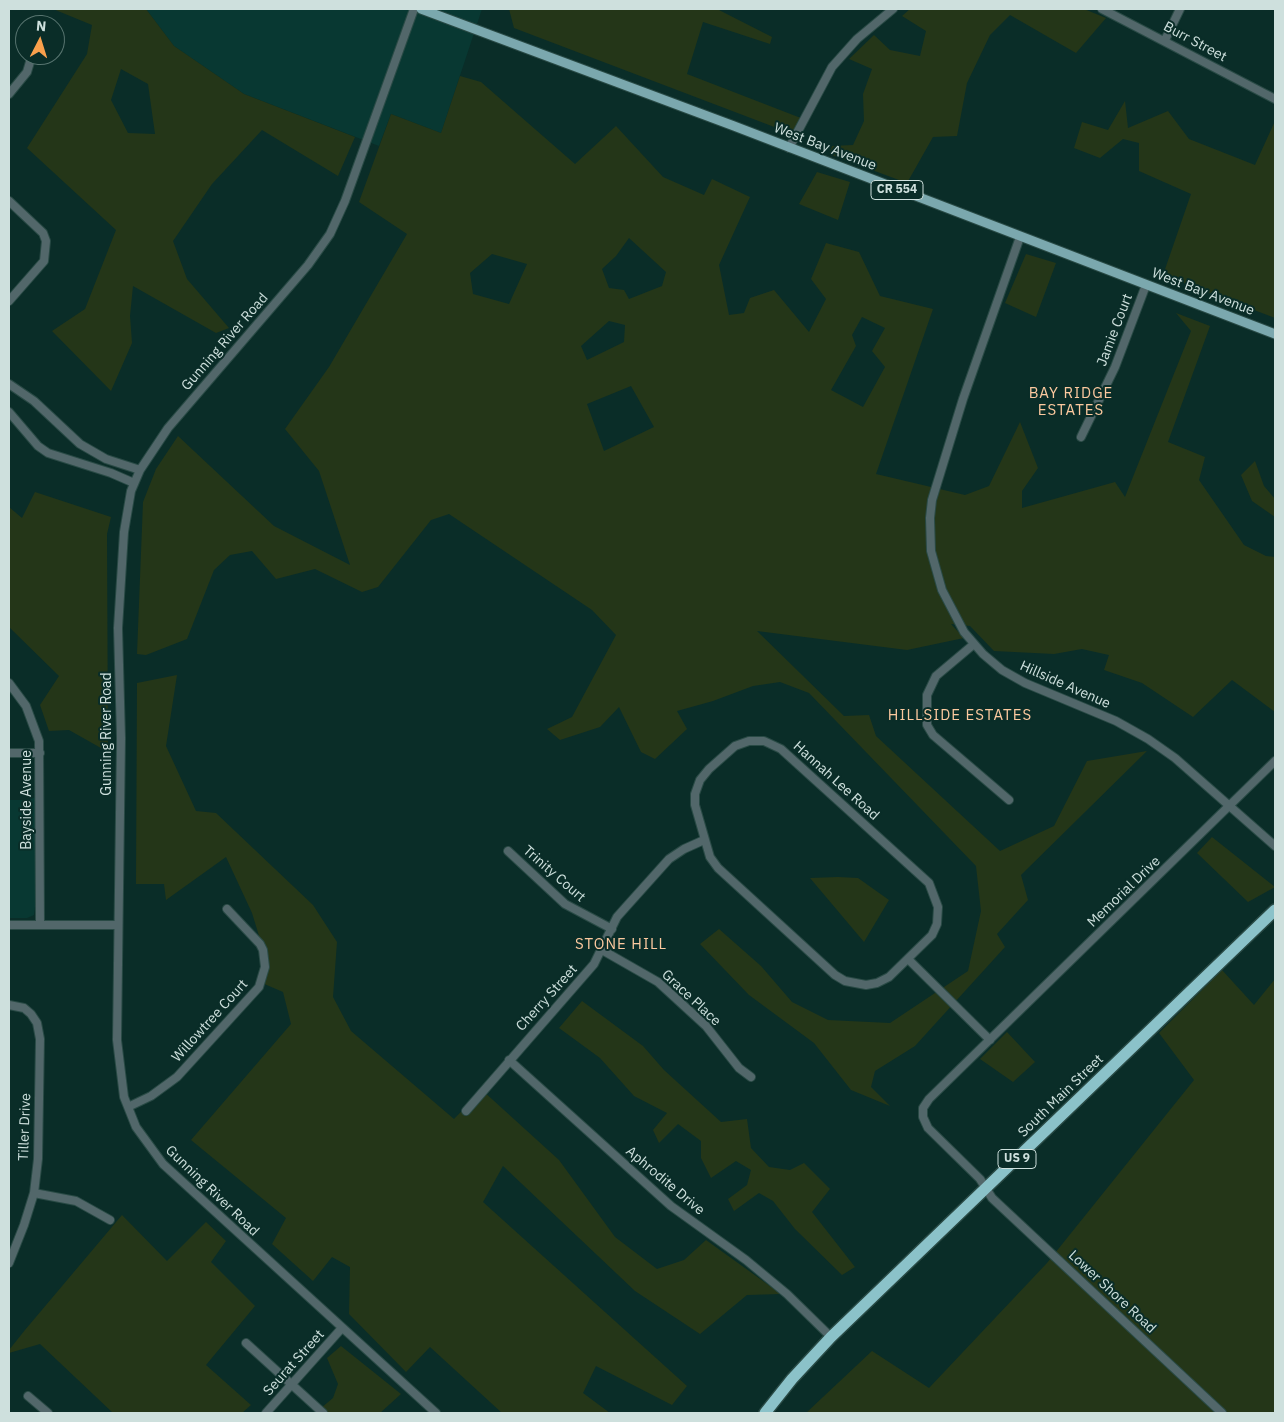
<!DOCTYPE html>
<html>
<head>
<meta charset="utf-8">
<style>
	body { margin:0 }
	#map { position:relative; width:1284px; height:1422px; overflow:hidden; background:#0a2d28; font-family:"IBM Plex Sans",sans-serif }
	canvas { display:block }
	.frame { position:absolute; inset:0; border:10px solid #cee0dd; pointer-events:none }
	.north { position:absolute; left:15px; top:15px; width:50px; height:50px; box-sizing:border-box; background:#0a2d28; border:1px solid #587570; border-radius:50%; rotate:5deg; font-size:14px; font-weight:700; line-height:20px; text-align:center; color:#cee0dd }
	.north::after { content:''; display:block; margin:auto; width:18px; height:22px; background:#f9a04c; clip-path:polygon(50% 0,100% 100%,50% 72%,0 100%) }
</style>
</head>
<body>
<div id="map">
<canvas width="1284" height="1422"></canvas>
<div class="frame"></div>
<div class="north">N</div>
</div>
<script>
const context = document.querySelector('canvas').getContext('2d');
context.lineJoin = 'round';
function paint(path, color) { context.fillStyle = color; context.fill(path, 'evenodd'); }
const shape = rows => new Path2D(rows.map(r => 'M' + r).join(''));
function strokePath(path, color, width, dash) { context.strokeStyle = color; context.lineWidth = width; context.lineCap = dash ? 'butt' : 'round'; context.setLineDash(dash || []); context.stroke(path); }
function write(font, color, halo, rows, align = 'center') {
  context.font = font + ' "IBM Plex Sans",sans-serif'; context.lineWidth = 4; context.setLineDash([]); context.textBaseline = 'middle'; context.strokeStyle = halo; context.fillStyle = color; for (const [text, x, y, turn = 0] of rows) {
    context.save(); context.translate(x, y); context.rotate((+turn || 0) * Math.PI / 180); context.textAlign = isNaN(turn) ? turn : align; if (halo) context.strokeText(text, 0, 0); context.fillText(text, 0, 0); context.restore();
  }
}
paint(shape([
	[146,9,482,9,441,133,391,114,379,146,244,94,174,46],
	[35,797,35,907,34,915,27,918,9,918,9,800,29,800]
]), '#083832');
paint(shape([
	[53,9,146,9,174,46,244,94,355,137,338,176,262,130,212,184,173,241,187,279,229,328,216,333,133,286,130,316,132,343,111,391,52,331,85,309,116,230,27,148,87,54,92,25],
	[121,69,148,84,155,134,128,133,111,100],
	[509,9,717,9,772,37,770,44,703,22,687,74,806,120,798,136,514,28],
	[910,9,1084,9,1106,18,1076,53,1010,15,990,35,967,83,957,136,933,137,907,183,829,154,832,146,853,145,864,121,863,94,872,69,849,59,874,35,890,50,920,56,926,31,902,16],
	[460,76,481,82,575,164,616,126,663,177,704,195,712,179,750,197,719,265,729,315,744,313,750,298,774,290,809,332,826,299,811,279,826,243,859,252,880,296,933,309,876,474,965,495,989,486,1020,422,1038,468,1022,491,1022,508,1115,482,1125,497,1191,331,1176,313,1210,326,1168,442,1205,457,1199,480,1244,545,1266,556,1275,557,1275,712,1232,680,1193,717,1142,683,1104,670,1109,655,1082,649,1054,654,994,651,970,626,951,624,964,638,907,650,757,631,844,716,869,715,876,736,1000,851,1054,826,1087,761,1147,751,1021,875,1028,900,997,934,1005,947,915,1046,875,1071,871,1087,890,1106,851,1090,814,1043,749,995,700,944,719,929,761,966,792,1002,828,1020,890,1023,968,971,981,911,976,866,809,693,780,682,753,686,713,701,677,711,687,729,655,759,641,752,619,707,600,727,560,740,547,729,572,717,616,635,592,610,449,514,431,520,378,587,362,592,315,569,276,579,252,551,230,555,214,570,187,639,146,655,137,654,143,502,156,469,178,436,274,526,350,565,319,471,285,429,329,367,407,234,359,202,391,114,441,133],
	[629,238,666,272,662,286,629,299,624,290,609,288,602,269,616,256],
	[492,254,527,264,509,304,473,294,470,273],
	[862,317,885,328,872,351,885,367,863,407,831,390,856,346,852,335],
	[609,321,625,325,624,342,587,360,581,346],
	[631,386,654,427,604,451,587,404],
	[1125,101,1128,128,1168,111,1189,139,1255,165,1275,121,1275,318,1163,275,1191,194,1139,171,1139,143,1123,139,1100,158,1074,148,1082,122,1108,130],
	[817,172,850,182,838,220,799,204],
	[1026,254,1056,263,1036,317,1005,303],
	[1255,461,1264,486,1275,499,1275,517,1252,501,1241,475],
	[35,492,111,517,107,534,108,752,69,730,49,731,40,705,59,676,9,627,9,507,22,518],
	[177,675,166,746,196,811,216,813,313,905,337,942,333,997,351,1031,454,1119,482,1090,559,1160,615,1237,657,1269,684,1260,706,1240,781,1294,747,1295,700,1334,635,1291,503,1166,483,1202,687,1386,672,1405,596,1366,583,1393,610,1413,502,1413,430,1347,406,1372,349,1314,350,1267,332,1257,313,1281,272,1244,286,1218,191,1140,291,1024,283,992,262,983,264,952,252,913,226,857,166,900,164,884,136,884,137,683],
	[1212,837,1275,887,1248,902,1197,853],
	[838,877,858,878,889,900,864,942,810,878],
	[1222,970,1254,1005,1275,979,1275,1413,806,1413,872,1351,929,1388,1047,1263,1194,1080,1159,1033],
	[582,1001,643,1046,664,1070,721,1122,747,1119,751,1148,769,1167,790,1170,804,1163,830,1189,812,1212,855,1267,842,1275,795,1229,773,1201,759,1193,734,1211,728,1199,747,1185,751,1170,736,1161,711,1178,701,1158,701,1141,678,1124,659,1143,653,1130,667,1113,634,1096,600,1058,559,1028],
	[1007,1032,1035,1062,1013,1082,980,1059],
	[122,1215,167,1261,206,1222,226,1241,211,1262,255,1306,206,1365,251,1405,242,1413,113,1413,40,1344,9,1353,9,1350,25,1330],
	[341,1346,401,1394,380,1413,315,1413,333,1398,338,1384,327,1358]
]), '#243618');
const minor = shape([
	[414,9,345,201,330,234,308,265,168,428,140,470,131,491,124,532,118,628,121,738,117,1040,124,1097,136,1127,163,1164,436,1413],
	[1102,9,1275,99],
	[1165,40,1180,9],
	[9,94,27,72,30,62],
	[789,148,832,67,857,39,893,9],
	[9,201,43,233,46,241,44,261,9,301],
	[1020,237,963,399,932,500,930,518,931,551,942,590,964,632,983,654,1002,670,1025,683,1116,721,1148,739,1175,758,1275,846],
	[9,384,34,401,80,444,106,459,140,470],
	[9,412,38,446,48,453,111,473,134,483],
	[1081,437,1115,367,1146,285],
	[974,644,936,676,927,695,927,725,933,735,1009,800],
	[9,683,26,706,39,741,40,924],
	[749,741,764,741,781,749,929,883,938,907,937,924,932,935,889,977,877,983,866,985,845,981,835,975,718,868,710,857,695,805,695,794,700,780,709,769,735,746,749,741],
	[9,753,40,753],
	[508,851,565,904,612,929],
	[9,925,118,925],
	[602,950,658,982,706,1026,739,1068,751,1077],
	[908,959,990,1040],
	[9,1005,24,1008,31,1014,37,1023,40,1039,38,1159,34,1193,24,1225,9,1263],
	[509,1060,671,1206,746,1260,787,1294,831,1337],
	[128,1107,151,1096,177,1077,259,987,265,967,263,950,260,944,227,909],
	[466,1111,594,964,617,917,625,908,669,859,684,849,704,840],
	[34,1193,76,1201,110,1220],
	[246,1343,323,1413],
	[28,1396,48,1413],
	[266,1413,341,1329],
	[1222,1413,992,1198,980,1179,928,1128,923,1117,923,1108,929,1099,1275,761]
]);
const major = shape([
	[421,9,734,126,1275,334]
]);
const highway = shape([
	[765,1413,792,1379,831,1337,1275,910]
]);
strokePath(minor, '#294a45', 10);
strokePath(major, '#294a45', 11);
strokePath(highway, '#294a45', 14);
strokePath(minor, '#52676a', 8);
strokePath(major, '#7ba8ae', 9);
strokePath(highway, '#8bc2c9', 11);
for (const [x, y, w] of [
	[897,190,52],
	[1017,1159,38]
]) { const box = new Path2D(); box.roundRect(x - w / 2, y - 9.5, w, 19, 4); context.fillStyle = '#0a2d28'; context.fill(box); strokePath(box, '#cee0dd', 1); }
write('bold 12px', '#cee0dd', null, [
	["CR 554",897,190],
	["US 9",1017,1159]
]);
write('14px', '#cee0dd', '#0a2d28', [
	["Burr Street",1195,42,28],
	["West Bay Avenue",825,147,21],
	["West Bay Avenue",1203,292,21],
	["Jamie Court",1115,330,-69],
	["Gunning River Road",225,342,-49],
	["Hillside Avenue",1065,685,24],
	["Gunning River Road",107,734,-90],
	["Hannah Lee Road",836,781,42],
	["Bayside Avenue",27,800,-90],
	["Trinity Court",554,874,41],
	["Memorial Drive",1124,892,-44],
	["Cherry Street",547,998,-48],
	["Grace Place",691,998,43],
	["Willowtree Court",210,1021,-48],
	["South Main Street",1061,1096,-44],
	["Tiller Drive",25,1127,-88],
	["Aphrodite Drive",665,1181,40],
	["Gunning River Road",212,1191,44],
	["Lower Shore Road",1112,1292,43],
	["Seurat Street",294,1363,-48]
]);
context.letterSpacing = '1px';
write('15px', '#fcc99f', '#0a2d28', [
	["BAY RIDGE",1071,394],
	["ESTATES",1071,411],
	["HILLSIDE ESTATES",960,716],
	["STONE HILL",621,945]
]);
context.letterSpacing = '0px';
</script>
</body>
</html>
